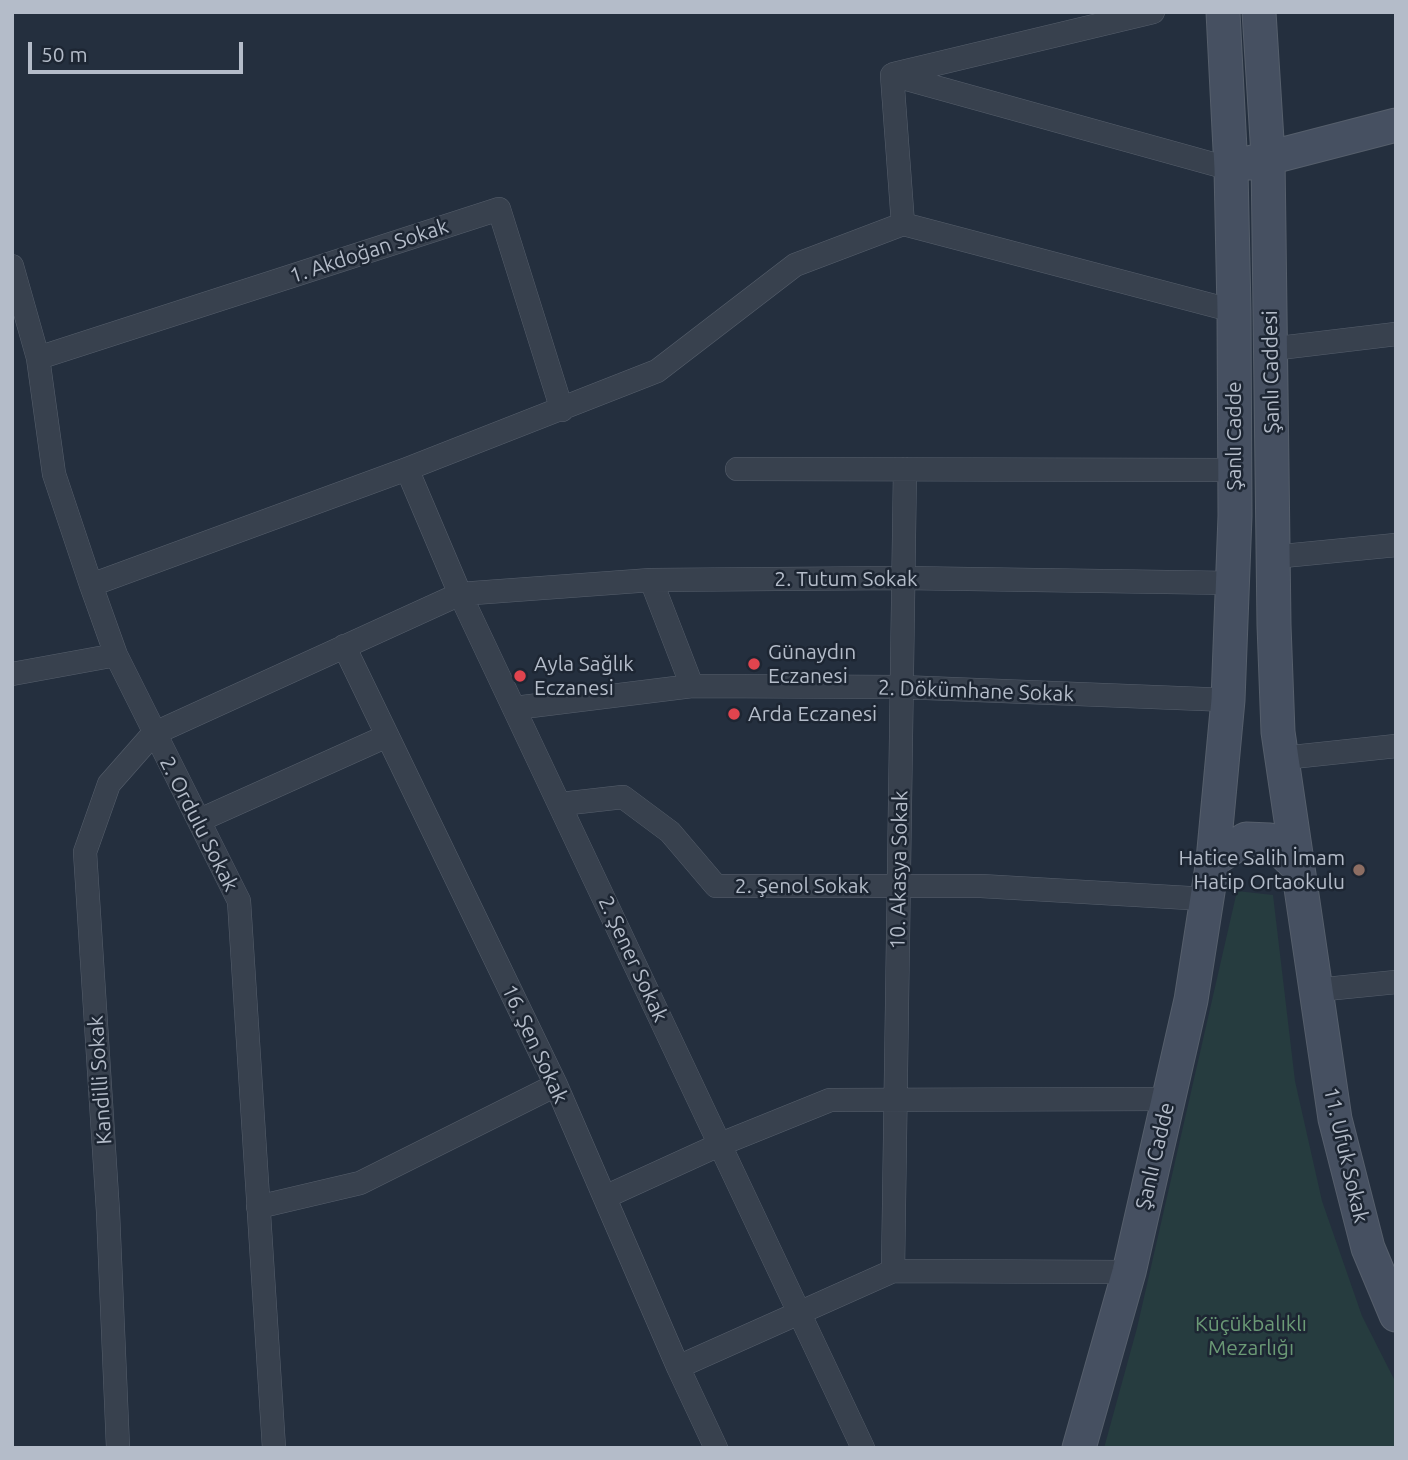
<!DOCTYPE html>
<html>
<head>
<meta charset="utf-8">
<style>
	body { margin:0 }
	#map { position:relative; width:1408px; height:1460px; overflow:hidden; background:#242f3e; font-family:Ubuntu,sans-serif }
	canvas { display:block }
	.frame { position:absolute; inset:0; border:14px solid #b4bcc9; pointer-events:none }
	.scale { position:absolute; left:28px; top:42px; width:215px; height:32px; box-sizing:border-box; border:4px solid #b4bcc9; border-top:0; padding-left:9px; font-size:21px; line-height:24px; white-space:nowrap; color:#b4bcc9; -webkit-text-stroke:5px #1d2633; paint-order:stroke }
</style>
</head>
<body>
<div id="map">
<canvas width="1408" height="1460"></canvas>
<div class="frame"></div>
<div class="scale">50 m</div>
</div>
<script>
const context = document.querySelector('canvas').getContext('2d');
context.lineJoin = 'round';
function paint(path, color) { context.fillStyle = color; context.fill(path, 'evenodd'); }
const shape = rows => new Path2D(rows.map(r => 'M' + r).join(''));
function strokePath(path, color, width, dash) { context.strokeStyle = color; context.lineWidth = width; context.lineCap = dash ? 'butt' : 'round'; context.setLineDash(dash || []); context.stroke(path); }
function write(font, color, halo, rows, align = 'center') {
  context.font = font + ' Ubuntu,sans-serif'; context.lineWidth = 5; context.setLineDash([]); context.textBaseline = 'middle'; context.strokeStyle = halo; context.fillStyle = color; for (const [text, x, y, turn = 0] of rows) {
    context.save(); context.translate(x, y); context.rotate((+turn || 0) * Math.PI / 180); context.textAlign = isNaN(turn) ? turn : align; if (halo) context.strokeText(text, 0, 0); context.fillText(text, 0, 0); context.restore();
  }
}
paint(shape([
	[1237,891,1273,895,1295,1081,1322,1201,1362,1316,1396,1383,1396,1448,1104,1448,1137,1328]
]), '#263c3f');
const street = shape([
	[894,74,1153,12],
	[903,224,892,75,1231,169],
	[12,266,38,358,54,474,91,585,116,655,239,901,274,1448],
	[1271,349,1396,334],
	[38,358,499,209,562,410],
	[407,469,460,594,863,1448],
	[737,469,1234,470],
	[1273,557,1396,545],
	[651,580,692,686],
	[91,585,407,469,657,371,795,265,903,224,1234,311],
	[344,646,556,1085,678,1367,716,1448],
	[12,674,116,655],
	[515,708,692,686,901,687,1228,700],
	[1283,758,1396,746],
	[561,804,623,797,670,832,716,886,981,886,1206,899],
	[200,820,387,736],
	[1316,990,1396,982],
	[605,1197,721,1144,830,1100,1168,1099],
	[258,1207,360,1183,556,1085],
	[893,1271,905,469],
	[678,1367,893,1271,1129,1272],
	[118,1448,108,1212,85,852,109,784,153,734,460,594,651,580,903,578,1232,583]
]);
const secondary = shape([
	[1259,12,1268,156,1274,625,1278,732,1335,1119,1368,1248,1396,1315],
	[1249,163,1396,125],
	[1213,860,1228,700,1235,516,1234,311,1231,169,1223,12],
	[1079,1448,1129,1272,1191,1000,1213,860,1246,839,1270,840,1297,866]
]);
strokePath(street, '#565f6c', 24);
strokePath(secondary, '#565f6c', 35);
strokePath(street, '#38414e', 23);
strokePath(secondary, '#465061', 33);
for (const [x, y, r, color] of [
	[754,664,7,"#e0444e"],
	[520,676,7,"#e0444e"],
	[734,714,7,"#e0444e"],
	[1359,870,7,"#8d6e63"]
]) { const dot = new Path2D(); dot.arc(x, y, r, 0, 2 * Math.PI); context.fillStyle = color; context.fill(dot); strokePath(dot, '#1d2633', 2.5); }
write('21px', '#b4bcc9', '#1d2633', [
	["1. Akdoğan Sokak",369,251,-18],
	["Şanlı Caddesi",1271,372,-91],
	["Şanlı Cadde",1234,436,-90],
	["2. Tutum Sokak",846,579],
	["2. Dökümhane Sokak",976,691,2],
	["2. Ordulu Sokak",199,824,63],
	["10. Akasya Sokak",899,870,-89],
	["2. Şenol Sokak",802,886],
	["2. Şener Sokak",633,959,65],
	["16. Şen Sokak",535,1044,65],
	["Kandilli Sokak",100,1080,-94],
	["11. Ufuk Sokak",1346,1155,77],
	["Şanlı Cadde",1155,1156,-77]
]);
write('21px', '#b4bcc9', '#1d2633', [
	["Günaydın",768,652],
	["Eczanesi",768,676],
	["Ayla Sağlık",534,664],
	["Eczanesi",534,688],
	["Arda Eczanesi",748,714],
	["Hatice Salih İmam",1345,858,"right"],
	["Hatip Ortaokulu",1345,882,"right"]
], 'left');
write('21px', '#6b9a76', '#1d2633', [
	["Küçükbalıklı",1251,1324],
	["Mezarlığı",1251,1348]
]);
</script>
</body>
</html>
